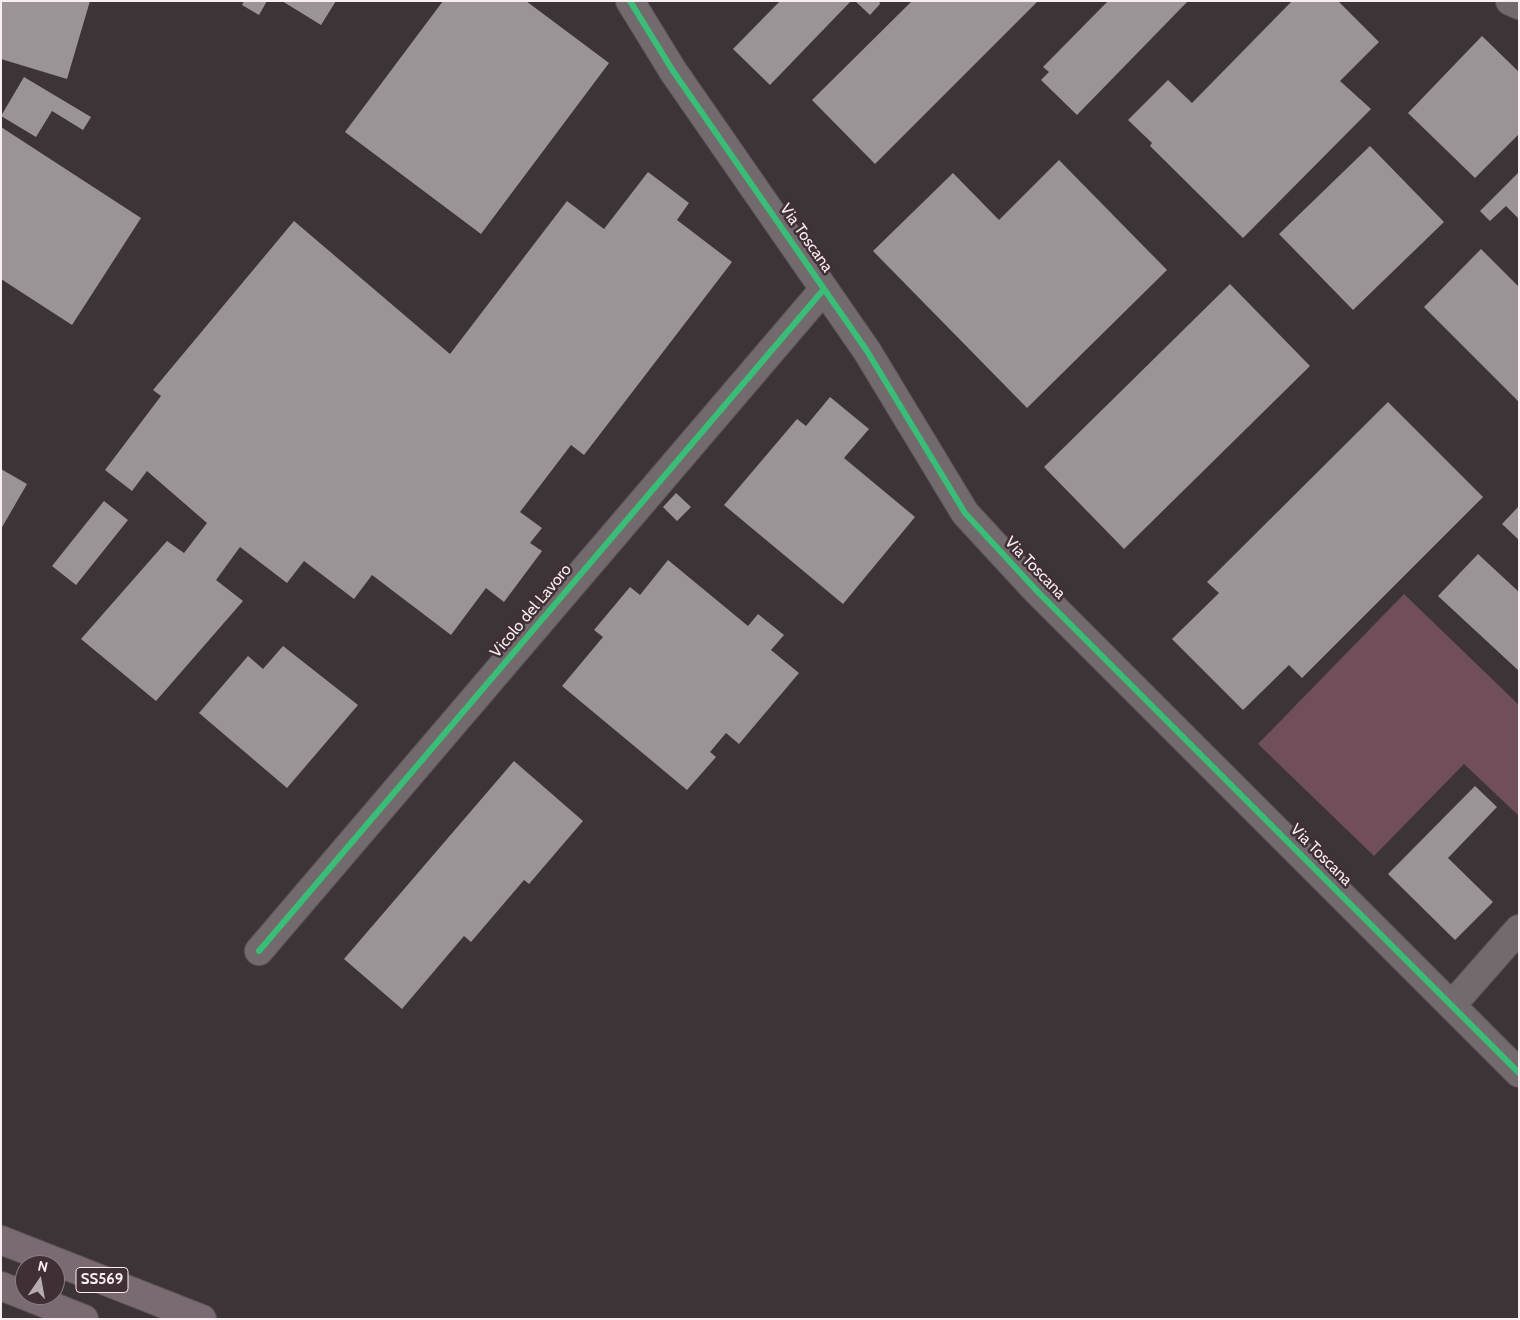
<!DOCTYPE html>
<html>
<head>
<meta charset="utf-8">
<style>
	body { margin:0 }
	#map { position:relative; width:1520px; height:1320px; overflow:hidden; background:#3c3437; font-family:Cabin,sans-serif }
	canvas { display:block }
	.frame { position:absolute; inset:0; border:2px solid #f9eef2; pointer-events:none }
	.north { position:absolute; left:15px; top:1255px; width:50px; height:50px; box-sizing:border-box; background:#403036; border:1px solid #8a7c81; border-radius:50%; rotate:12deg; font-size:14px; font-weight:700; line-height:20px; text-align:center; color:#f9eef2 }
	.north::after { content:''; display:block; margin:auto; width:18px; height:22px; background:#b7adb1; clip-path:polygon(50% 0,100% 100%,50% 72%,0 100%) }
</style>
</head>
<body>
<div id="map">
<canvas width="1520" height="1320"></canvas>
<div class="frame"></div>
<div class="north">N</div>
</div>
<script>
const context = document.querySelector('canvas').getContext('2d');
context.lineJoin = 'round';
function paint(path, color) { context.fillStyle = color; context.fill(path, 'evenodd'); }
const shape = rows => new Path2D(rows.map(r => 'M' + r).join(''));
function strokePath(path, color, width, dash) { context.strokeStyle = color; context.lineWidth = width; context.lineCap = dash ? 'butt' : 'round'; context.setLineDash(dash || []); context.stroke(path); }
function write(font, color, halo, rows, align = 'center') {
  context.font = font + ' Cabin,sans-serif'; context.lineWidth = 5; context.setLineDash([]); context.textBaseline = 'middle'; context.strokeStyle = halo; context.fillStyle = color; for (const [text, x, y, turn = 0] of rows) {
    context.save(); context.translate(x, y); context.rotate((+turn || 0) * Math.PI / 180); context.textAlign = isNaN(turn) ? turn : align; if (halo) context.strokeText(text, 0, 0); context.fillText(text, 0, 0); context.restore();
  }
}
paint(shape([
	[1404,594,1519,705,1519,816,1464,764,1374,856,1258,744]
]), '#704e5a');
paint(shape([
	[1,1,90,1,67,79,1,59],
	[244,1,267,1,259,15,242,5],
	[282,1,336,1,321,25],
	[443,1,526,1,609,63,481,234,345,132],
	[780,1,851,1,770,85,733,49],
	[855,1,879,1,880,4,870,15],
	[912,1,1038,1,875,164,812,100],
	[1108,1,1188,1,1077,115,1041,80,1049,72,1043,67],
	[1292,1,1338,1,1379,42,1340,81,1371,109,1243,238,1150,146,1152,143,1128,120,1168,80,1192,103],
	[1482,36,1519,72,1519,134,1475,178,1408,113],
	[24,77,91,117,83,130,52,111,36,137,1,116],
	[1,127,141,218,72,325,1,279],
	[1370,146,1444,222,1353,310,1279,234],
	[1059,160,1167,270,1027,408,873,251,953,173,999,220],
	[648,172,689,203,677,220,732,262,584,455,571,445,520,512,542,528,530,543,542,551,504,602,486,588,451,635,372,575,354,599,304,561,287,583,240,547,216,580,243,601,156,701,81,639,167,541,184,553,207,523,147,471,132,491,105,470,161,396,153,390,294,221,450,354,567,201,604,229],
	[1519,172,1519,219,1506,206,1490,221,1480,211],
	[1481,249,1519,287,1519,402,1424,307],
	[1230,284,1310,366,1124,549,1044,467],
	[830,397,869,429,844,458,915,517,843,604,724,505,797,419,806,426],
	[1388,402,1483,497,1302,678,1289,665,1243,710,1172,639,1219,593,1207,582],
	[1,469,27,484,1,529],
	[676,493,691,507,677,521,663,507],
	[104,501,128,520,76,585,52,566],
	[1519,506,1519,540,1502,524],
	[1478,554,1519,592,1519,671,1438,596],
	[668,560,748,626,758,614,784,635,771,650,799,673,739,744,726,733,710,752,716,757,687,790,562,686,603,637,594,630,630,587,640,595],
	[283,646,358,705,287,788,199,713,248,656,263,669],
	[514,761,583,821,529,884,524,880,471,942,464,936,402,1009,344,959],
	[1475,786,1497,807,1448,858,1493,902,1455,940,1388,874]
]), '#9b9496');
const minor = shape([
	[630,1,673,71,867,351,965,513,1037,591,1519,1073],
	[1510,1,1519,5],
	[259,951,824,289],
	[1452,1005,1519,929]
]);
const highway = shape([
	[1,1240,202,1319],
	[1,1286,84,1319]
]);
strokePath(minor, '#5b5356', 30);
strokePath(highway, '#5b5356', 30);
strokePath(minor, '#726a6d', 28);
strokePath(highway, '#796b71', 28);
strokePath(shape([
	[630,1,673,71,867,351,965,513,1037,591,1519,1073],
	[259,951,824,289]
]), '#3abd76', 6);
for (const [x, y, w] of [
	[102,1280,52]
]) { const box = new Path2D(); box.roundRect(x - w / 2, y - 12.5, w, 25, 4); context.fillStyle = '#403036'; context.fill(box); strokePath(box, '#f9eef2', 1); }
write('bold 15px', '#f9eef2', null, [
	["SS569",102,1280]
]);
write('16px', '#f9eef2', '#403036', [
	["Via Toscana",806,238,55],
	["Via Toscana",1035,568,46],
	["Vicolo del Lavoro",531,611,-50],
	["Via Toscana",1321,855,45]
]);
</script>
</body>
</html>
